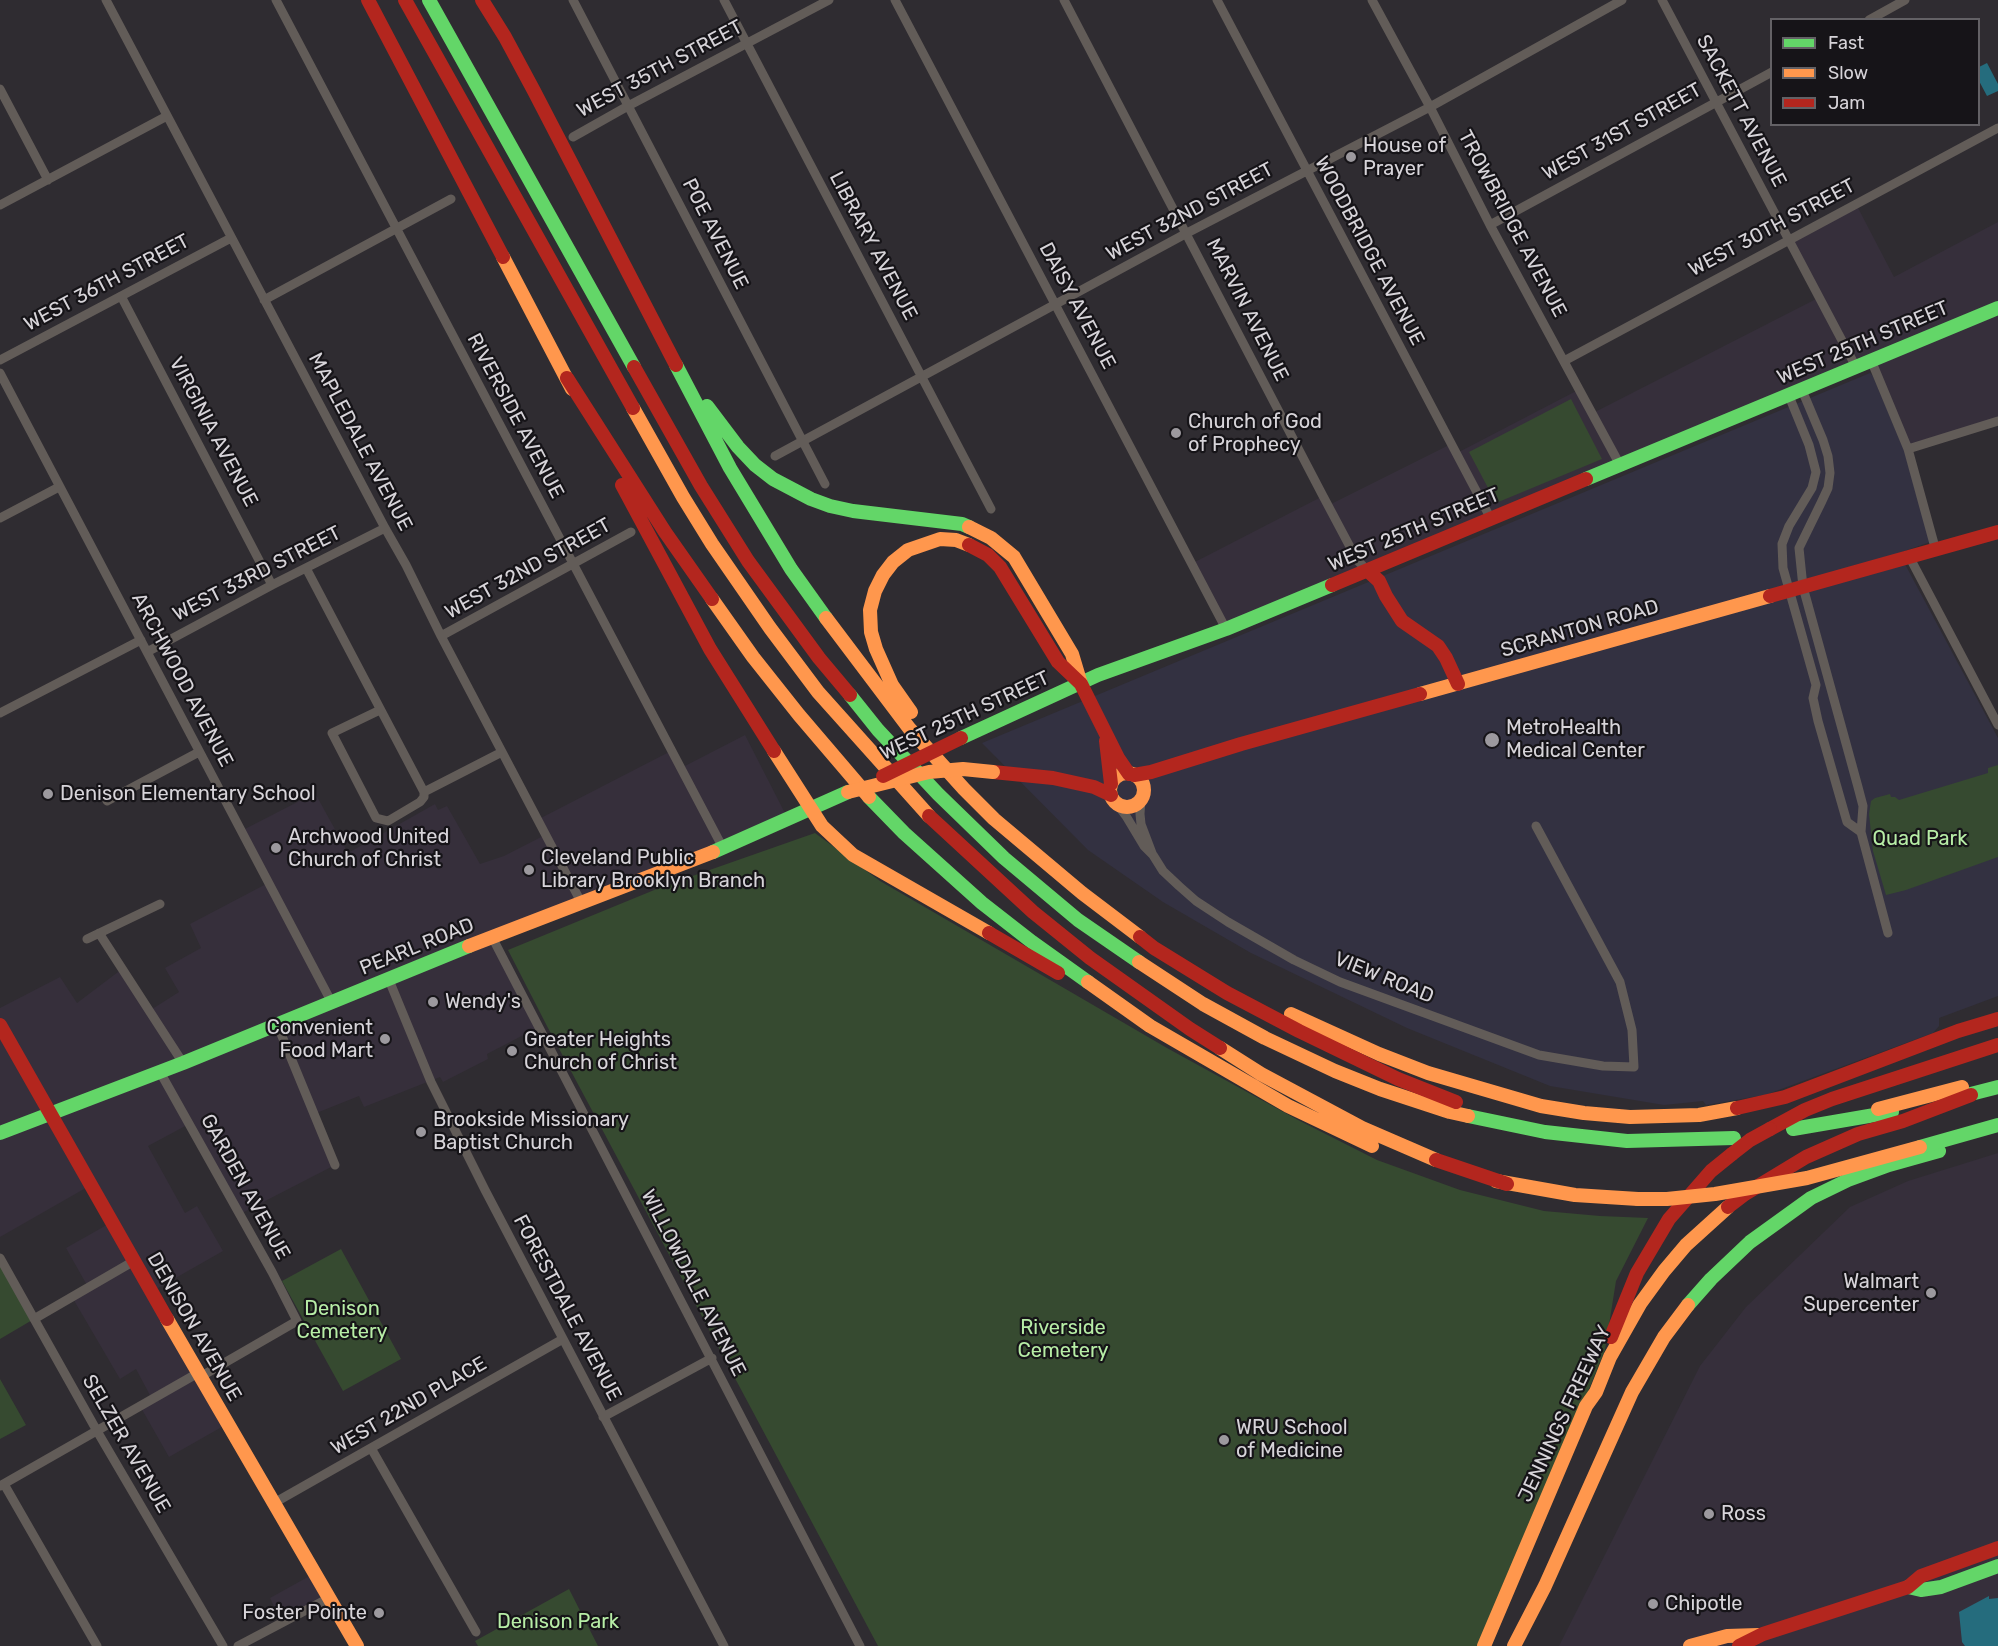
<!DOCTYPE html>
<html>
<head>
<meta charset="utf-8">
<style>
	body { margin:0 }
	#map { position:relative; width:1998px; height:1646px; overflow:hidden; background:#2f2c31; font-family:Rubik,sans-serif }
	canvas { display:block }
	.legend { position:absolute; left:1770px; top:18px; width:210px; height:108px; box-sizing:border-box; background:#161418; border:2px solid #636165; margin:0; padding:8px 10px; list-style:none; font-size:18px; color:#d7d4d9 }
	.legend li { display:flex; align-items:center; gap:12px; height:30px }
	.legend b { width:30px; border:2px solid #636165 }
</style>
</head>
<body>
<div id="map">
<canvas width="1998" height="1646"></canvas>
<ul class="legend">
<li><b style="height:8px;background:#63d668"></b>Fast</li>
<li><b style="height:8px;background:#ff974d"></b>Slow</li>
<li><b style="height:8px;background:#b3261e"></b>Jam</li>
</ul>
</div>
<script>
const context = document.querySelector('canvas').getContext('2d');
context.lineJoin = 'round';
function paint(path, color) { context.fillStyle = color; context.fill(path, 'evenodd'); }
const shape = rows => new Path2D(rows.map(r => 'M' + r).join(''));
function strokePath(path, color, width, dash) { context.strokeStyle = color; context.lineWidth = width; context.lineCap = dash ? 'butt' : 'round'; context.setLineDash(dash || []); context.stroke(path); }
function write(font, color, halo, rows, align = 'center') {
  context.font = font + ' Rubik,sans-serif'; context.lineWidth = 4.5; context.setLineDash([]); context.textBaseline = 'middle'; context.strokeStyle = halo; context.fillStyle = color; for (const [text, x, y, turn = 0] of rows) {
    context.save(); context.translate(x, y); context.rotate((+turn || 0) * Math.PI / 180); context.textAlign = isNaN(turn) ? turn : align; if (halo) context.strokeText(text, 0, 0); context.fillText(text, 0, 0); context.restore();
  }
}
paint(shape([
	[1856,204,1894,277,1998,222,1998,421,1908,449,1871,361,1226,629,1191,564,1323,496,1329,505,1451,444,1457,453,1580,389,1593,413,1818,298,1788,240],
	[745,735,788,819,493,937,539,1027,487,1054,488,1059,443,1082,440,1077,364,1107,359,1096,314,1114,335,1165,240,1214,189,1124,148,1146,185,1213,197,1206,223,1251,151,1292,227,1424,169,1457,140,1406,152,1399,136,1369,120,1379,72,1297,88,1287,66,1248,112,1222,91,1185,0,1237,0,1008,60,977,77,1003,122,969,149,1011,179,992,165,968,201,948,190,924,268,883,241,831,315,793,348,853,435,804,438,810,447,806,480,864,504,856,545,835,537,820,671,751,681,768],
	[1998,1153,1998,1646,1559,1646,1700,1366,1746,1307,1850,1207,1908,1181],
	[315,1573,329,1598,282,1623,270,1598]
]), '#362f3b');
paint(shape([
	[1870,373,1873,376,1904,450,1930,542,1899,553,1998,738,1998,996,1939,1018,1939,1026,1933,1033,1765,1095,1706,1105,1703,1101,1664,1105,1550,1086,1407,1028,1251,953,1163,902,1088,850,982,743]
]), '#333141');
paint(shape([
	[1571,399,1602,459,1496,503,1469,452],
	[1998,765,1998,857,1906,890,1886,895,1873,851,1869,814,1871,801,1875,798,1890,794,1891,797,1895,797,1899,800,1988,773,1988,768],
	[815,833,880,881,1167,1048,1298,1120,1377,1160,1460,1190,1544,1211,1600,1216,1648,1218,1616,1281,1605,1350,1484,1646,878,1646,548,1028,508,950,664,886],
	[341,1249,401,1359,343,1391,282,1281],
	[0,1258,34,1319,0,1339],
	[0,1379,26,1425,0,1439],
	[569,1589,598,1646,478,1646,475,1641]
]), '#364a30');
paint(shape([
	[1987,63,1998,84,1998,91,1987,96,1978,79,1979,67],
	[1989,1596,1989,1599,1998,1598,1998,1646,1965,1646,1962,1642,1959,1612]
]), '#256c7d');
strokePath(shape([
	[106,0,385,528,406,565,441,636,581,902],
	[276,0,723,848],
	[573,0,825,484],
	[724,0,991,509],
	[895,0,1226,629],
	[1064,0,1323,496,1357,560,1368,571],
	[1217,0,1491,519],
	[1372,0,1430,107,1490,225,1620,465],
	[1662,0,1856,367],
	[1869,20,1905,0],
	[0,89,48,180],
	[573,137,628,106,829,0],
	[0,205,167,116],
	[1490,225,1772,72],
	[121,296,272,585],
	[264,300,451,199],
	[0,360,231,238],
	[1871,360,1908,449,1936,551],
	[1564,361,1998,128],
	[0,373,332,1003],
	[1802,390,1823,440,1828,456,1830,473,1828,488,1821,503,1799,548,1803,587,1858,787,1863,806,1861,832,1888,933],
	[1789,396,1809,445,1816,472,1812,488,1789,526,1782,544,1783,568,1816,685,1813,698,1818,721,1847,822,1861,832],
	[1908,449,1998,421],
	[775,456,1187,233,1430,107,1622,0],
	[0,518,59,487],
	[1910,558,1998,725],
	[306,568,424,792],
	[441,636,631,532],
	[147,652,272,585,385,528],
	[380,710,332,733,376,818,388,821,420,802,424,797,424,792,502,752],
	[0,713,141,640],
	[1141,799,1140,814,1141,824,1152,853],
	[107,801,199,752],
	[1117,804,1126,816,1144,846,1153,855,1163,871,1179,886,1196,901,1228,922,1294,960,1340,982,1539,1055,1603,1066,1634,1067,1632,1030,1620,982,1536,826],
	[99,933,183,1063],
	[492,937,860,1646],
	[87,939,160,904],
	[389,980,431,1082,485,1190,724,1646],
	[277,1024,335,1165],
	[160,1072,272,1272,297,1321,200,1377],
	[0,1258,97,1431,223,1646],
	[34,1319,134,1261],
	[603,1417,712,1358],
	[371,1448,476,1632],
	[4,1484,97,1646],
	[0,1486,198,1373],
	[274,1503,563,1339],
	[238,1646,329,1598]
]), '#625c58', 9);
strokePath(shape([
	[429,0,634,367],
	[676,365,730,468,791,569,826,618],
	[707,406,738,447,755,465,773,479,811,499,830,506,853,511,962,524,969,527],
	[1586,479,1998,308],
	[850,695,878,730,938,794,1004,858,1078,920,1139,962],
	[961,738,1098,675,1226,629,1332,585],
	[869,797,904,833,982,903,1032,942,1088,982],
	[713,852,848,792],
	[1959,1097,1998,1087],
	[1468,1116,1545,1132,1627,1141,1734,1138],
	[1793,1129,1892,1112],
	[0,1133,183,1063,469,946],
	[1688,1305,1711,1279,1750,1242,1811,1198,1848,1180,1889,1165,1939,1151],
	[1908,1587,1921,1590,1941,1587,1998,1566]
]), '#63d668', 14);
strokePath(shape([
	[503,257,572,389],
	[633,408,683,497,712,544,770,628,818,692,929,816],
	[969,527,991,538,1014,557,1072,654,1081,684],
	[712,599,753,657,799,715,869,797],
	[826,618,909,728,964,789,994,819,1082,893,1140,937],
	[1420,694,1770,596],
	[911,712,892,685,876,649,871,632,870,610,875,591,883,575,893,562,908,550,940,539,956,540,969,545],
	[774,751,822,826,853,855,989,933],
	'1110 790a17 17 0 1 1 34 0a17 17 0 1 1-34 0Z',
	[469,946,713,852],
	[1139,962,1203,1004,1265,1038,1335,1071,1380,1089,1450,1112,1468,1116],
	[1088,982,1150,1026,1288,1106,1372,1146],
	[1291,1014,1379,1054,1428,1073,1541,1106,1584,1113,1630,1117,1699,1115,1737,1108],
	[1220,1048,1261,1074,1362,1128,1436,1160],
	[1878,1109,1962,1087],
	[1496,1181,1575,1195,1638,1199],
	[167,1319,357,1646],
	[1484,1646,1586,1406,1596,1392,1610,1357,1640,1304,1664,1271,1686,1245,1728,1207],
	[1514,1646,1545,1586,1632,1392,1664,1337,1688,1305],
	[1690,1646,1727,1636,1758,1635]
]), '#ff974d', 14);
strokePath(shape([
	[368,0,503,257],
	[405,0,633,408],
	[482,0,505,37,534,91,676,365],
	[634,367,701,486,748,561,819,658,850,695],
	[567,378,665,532,712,599],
	[622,485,710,649,774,751],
	[969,545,988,555,1000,567,1058,662,1080,683],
	[1368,571,1379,581,1386,596,1402,621,1438,646,1446,658,1458,684],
	[1332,585,1586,479],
	[1770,596,1998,532],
	[1081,684,1118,758,1129,774],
	[1106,741,1111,784],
	[993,772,1053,778,1094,787,1111,795],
	[1134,775,1151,772,1241,744,1420,694],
	[929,816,1033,912,1090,958,1190,1029,1220,1048],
	[989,933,1058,973],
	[1140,937,1154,948,1227,993,1299,1031,1398,1079,1456,1102],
	[0,1025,167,1319],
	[1737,1108,1785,1097,1958,1031,1998,1019],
	[1770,1129,1805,1110,1832,1099,1998,1045],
	[1436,1160,1507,1184],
	[1728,1207,1745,1194,1806,1157,1858,1134,1903,1121,1971,1095],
	[1611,1337,1637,1273,1669,1219,1711,1171,1732,1154],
	[1739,1646,1763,1634,1908,1587,1921,1576,1998,1548]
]), '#b3261e', 14);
strokePath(shape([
	[1920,1147,1998,1125]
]), '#63d668', 14);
strokePath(shape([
	[848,792,929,772,963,769,993,772],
	[1638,1199,1667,1199,1715,1194,1807,1178,1920,1147]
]), '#ff974d', 14);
strokePath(shape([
	[883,776,961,738],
	[1732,1154,1750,1140,1770,1129]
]), '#b3261e', 14);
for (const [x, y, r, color] of [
	[1351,157,6,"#9c999e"],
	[1176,433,6,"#9c999e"],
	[1492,740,8,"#9c999e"],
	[48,794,6,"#9c999e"],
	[276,848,6,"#9c999e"],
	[529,870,6,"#9c999e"],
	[433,1002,6,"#9c999e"],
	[385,1039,6,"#9c999e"],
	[512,1051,6,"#9c999e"],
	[421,1132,6,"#9c999e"],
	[1931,1293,6,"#9c999e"],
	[1224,1440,6,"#9c999e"],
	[1709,1514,6,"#9c999e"],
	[1653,1604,6,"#9c999e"],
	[379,1613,6,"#9c999e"]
]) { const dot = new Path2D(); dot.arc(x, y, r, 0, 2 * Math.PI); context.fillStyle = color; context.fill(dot); strokePath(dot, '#161418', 2); }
write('20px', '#d7d4d9', '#161418', [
	["WEST 35TH STREET",660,69,-28],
	["SACKETT AVENUE",1741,111,62],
	["WEST 31ST STREET",1622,132,-29],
	["WEST 32ND STREET",1190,212,-28],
	["TROWBRIDGE AVENUE",1512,224,62],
	["WEST 30TH STREET",1772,228,-28],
	["POE AVENUE",715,234,63],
	["LIBRARY AVENUE",873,246,62],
	["WOODBRIDGE AVENUE",1369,251,62],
	["WEST 36TH STREET",107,283,-28],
	["DAISY AVENUE",1077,306,62],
	["MARVIN AVENUE",1247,310,63],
	["WEST 25TH STREET",1863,343,-23],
	["RIVERSIDE AVENUE",515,416,62],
	["VIRGINIA AVENUE",213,432,62],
	["MAPLEDALE AVENUE",360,442,62],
	["WEST 25TH STREET",1414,530,-23],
	["WEST 32ND STREET",528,569,-29],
	["WEST 33RD STREET",257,574,-27],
	["SCRANTON ROAD",1580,629,-16],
	["ARCHWOOD AVENUE",182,680,62],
	["WEST 25TH STREET",965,716,-25],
	["PEARL ROAD",417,947,-22],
	["VIEW ROAD",1384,978,22],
	["GARDEN AVENUE",245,1187,61],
	["WILLOWDALE AVENUE",693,1283,63],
	["FORESTDALE AVENUE",567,1308,62],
	["DENISON AVENUE",194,1327,60],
	["WEST 22ND PLACE",409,1406,-30],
	["JENNINGS FREEWAY",1565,1414,-65],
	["SELZER AVENUE",126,1444,60]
]);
write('20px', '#d7d4d9', '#161418', [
	["House of",1363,146],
	["Prayer",1363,169],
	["Church of God",1188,422],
	["of Prophecy",1188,445],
	["MetroHealth",1506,728],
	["Medical Center",1506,751],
	["Denison Elementary School",60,794],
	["Archwood United",288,837],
	["Church of Christ",288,860],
	["Cleveland Public",541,858],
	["Library Brooklyn Branch",541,881],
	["Wendy's",445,1002],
	["Convenient",373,1028,"right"],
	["Food Mart",373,1051,"right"],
	["Greater Heights",524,1040],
	["Church of Christ",524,1063],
	["Brookside Missionary",433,1120],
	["Baptist Church",433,1143],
	["Walmart",1919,1282,"right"],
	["Supercenter",1919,1305,"right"],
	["WRU School",1236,1428],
	["of Medicine",1236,1451],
	["Ross",1721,1514],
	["Chipotle",1665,1604],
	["Foster Pointe",367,1613,"right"]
], 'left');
write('20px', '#b7eda6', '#161418', [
	["Quad Park",1920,839],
	["Denison",342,1309],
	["Cemetery",342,1332],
	["Riverside",1063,1328],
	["Cemetery",1063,1351],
	["Denison Park",558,1622]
]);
</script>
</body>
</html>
